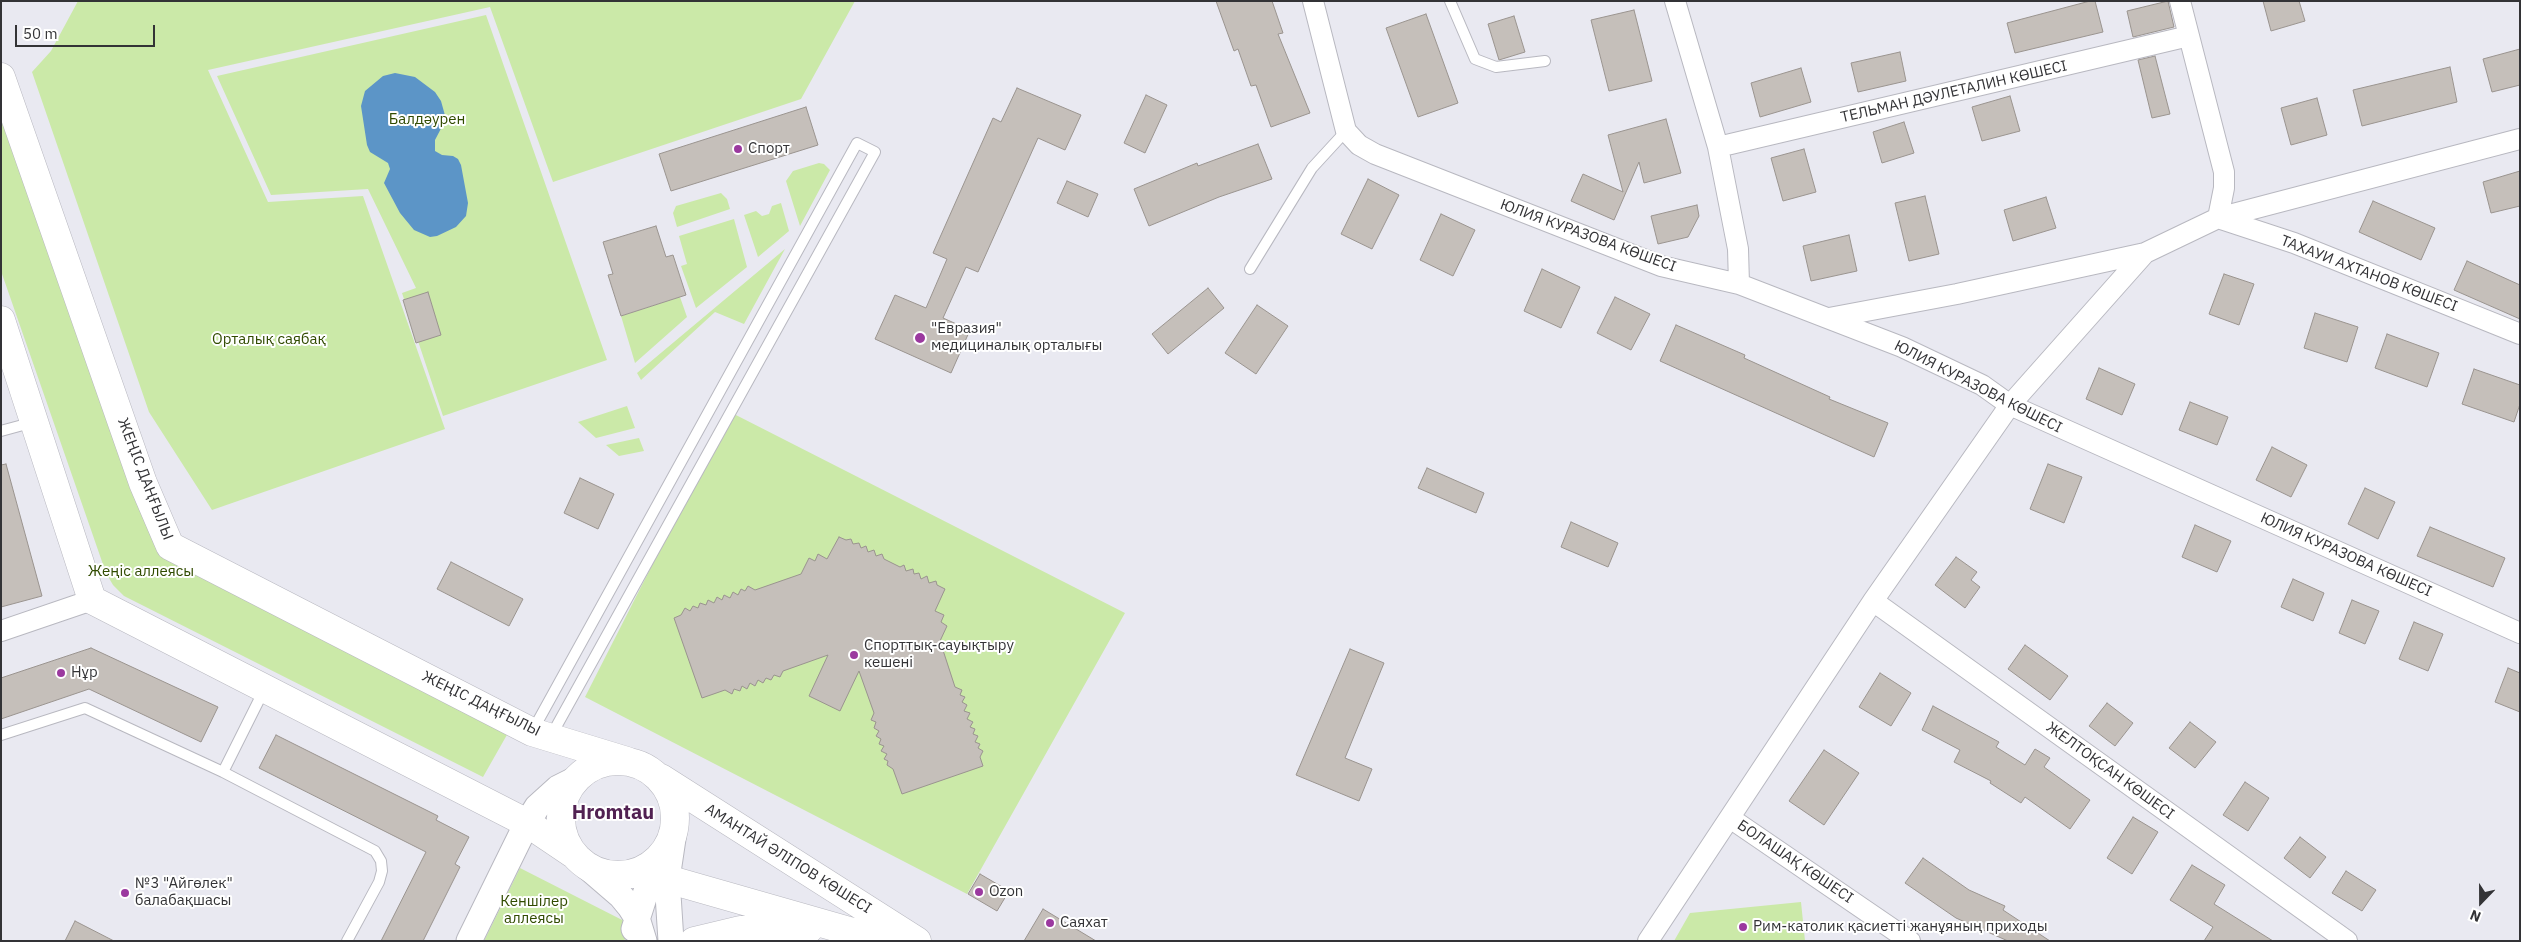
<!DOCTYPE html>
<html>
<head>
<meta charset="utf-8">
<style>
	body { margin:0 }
	#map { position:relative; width:2521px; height:942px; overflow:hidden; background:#e9e9f1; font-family:"IBM Plex Sans",sans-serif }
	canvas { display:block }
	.frame { position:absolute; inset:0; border:2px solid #333336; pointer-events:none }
	.north { position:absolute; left:2456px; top:877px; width:50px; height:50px; -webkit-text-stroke:4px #fff; paint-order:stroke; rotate:202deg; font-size:14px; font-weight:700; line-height:20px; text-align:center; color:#333336 }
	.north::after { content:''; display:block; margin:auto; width:18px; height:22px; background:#333336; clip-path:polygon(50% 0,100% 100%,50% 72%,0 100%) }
	.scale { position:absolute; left:15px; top:25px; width:140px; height:22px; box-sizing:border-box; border:2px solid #333336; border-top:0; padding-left:6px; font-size:15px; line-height:18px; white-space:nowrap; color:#333336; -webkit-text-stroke:4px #fff; paint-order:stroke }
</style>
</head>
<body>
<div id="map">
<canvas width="2521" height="942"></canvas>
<div class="frame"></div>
<div class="north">N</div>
<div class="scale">50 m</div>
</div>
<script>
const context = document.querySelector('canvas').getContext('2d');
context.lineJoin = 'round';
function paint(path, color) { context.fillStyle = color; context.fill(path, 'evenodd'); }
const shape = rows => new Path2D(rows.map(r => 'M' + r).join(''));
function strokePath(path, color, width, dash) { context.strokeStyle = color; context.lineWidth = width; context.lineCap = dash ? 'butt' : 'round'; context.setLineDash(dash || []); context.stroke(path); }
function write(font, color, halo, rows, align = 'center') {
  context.font = font + ' "IBM Plex Sans",sans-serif'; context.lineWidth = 4; context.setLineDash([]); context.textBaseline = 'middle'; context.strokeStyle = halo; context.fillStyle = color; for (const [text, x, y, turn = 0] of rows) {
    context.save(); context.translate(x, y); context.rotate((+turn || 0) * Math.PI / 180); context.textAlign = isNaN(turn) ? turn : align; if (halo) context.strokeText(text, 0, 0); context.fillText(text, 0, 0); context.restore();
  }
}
paint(shape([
	[78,1,855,1,801,99,553,182,490,7,208,70,268,202,363,196,445,429,212,510,149,412,32,72,51,51],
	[486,15,607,360,443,416,402,293,416,288,368,189,271,195,217,76],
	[1,110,159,549,508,733,483,777,124,596,113,585,106,573,1,271],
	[819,163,824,164,830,170,800,226,786,181,793,171],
	[721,193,727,199,730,209,677,227,673,213,676,206],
	[781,203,789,231,758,257,744,215,756,211,762,216,769,214,772,206],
	[734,219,747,267,696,308,681,266,687,264,679,236],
	[785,249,744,324,715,312,641,380,637,373],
	[680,297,687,317,635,363,621,316],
	[627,406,635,428,596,438,578,422],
	[730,412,1125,613,967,894,585,697],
	[639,438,644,451,619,456,606,445],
	[520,868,632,925,624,941,484,941],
	[1801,902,1805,941,1674,941,1690,913]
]), '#cbe9a8');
paint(shape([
	[395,73,415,77,435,92,441,101,446,119,435,140,435,151,442,155,453,156,458,159,461,165,468,203,466,216,456,227,437,236,430,237,414,230,400,213,384,183,390,169,388,163,370,152,367,145,361,106,365,91,383,76]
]), '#5c95c7');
const building = shape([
	[1216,1,1272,1,1283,33,1278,34,1310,113,1271,127,1256,85,1251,86,1238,49,1234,51,1216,1],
	[2090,1,2095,1,2103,32,2015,53,2007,23,2090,1],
	[2168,1,2174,27,2133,37,2127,11,2168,1],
	[2263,1,2299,1,2305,21,2271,31,2263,1],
	[1634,10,1652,81,1609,91,1591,20,1634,10],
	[1426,14,1458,103,1418,117,1386,28,1426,14],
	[1514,16,1525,52,1499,60,1488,24,1514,16],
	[2520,49,2520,85,2492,92,2483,59,2520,49],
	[1900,52,1906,81,1858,92,1851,63,1900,52],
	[2155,56,2170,114,2152,118,2138,60,2155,56],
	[2450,67,2457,102,2362,126,2353,90,2450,67],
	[1801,68,1811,102,1760,117,1751,83,1801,68],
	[1017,88,1081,115,1065,150,1038,138,978,272,966,267,943,318,970,330,951,373,875,339,895,295,926,308,947,259,933,253,993,118,1001,122,1017,88],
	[1146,95,1167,105,1145,153,1124,143,1146,95],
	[2010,96,2020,131,1982,141,1972,107,2010,96],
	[2317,98,2327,135,2291,145,2281,108,2317,98],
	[806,107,818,145,671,191,659,154,806,107],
	[1666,119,1681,173,1644,183,1639,162,1614,220,1571,201,1583,174,1623,192,1608,135,1666,119],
	[1904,122,1914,153,1882,163,1873,132,1904,122],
	[1258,144,1272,179,1219,197,1149,226,1134,189,1197,163,1198,166,1258,144],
	[1804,149,1816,192,1783,201,1771,158,1804,149],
	[2520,171,2520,206,2491,213,2483,182,2520,171],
	[1368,179,1399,195,1372,249,1341,234,1368,179],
	[1067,181,1098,194,1088,217,1057,203,1067,181],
	[1925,196,1939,254,1909,261,1895,203,1925,196],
	[2046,197,2056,228,2013,241,2004,210,2046,197],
	[2373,201,2435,228,2421,260,2359,232,2373,201],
	[1697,205,1699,216,1688,237,1658,244,1651,216,1697,205],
	[1441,214,1475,230,1453,276,1420,260,1441,214],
	[656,226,666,257,673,255,686,295,621,316,608,275,613,274,603,242,656,226],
	[1849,235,1857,271,1811,281,1803,246,1849,235],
	[2467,261,2520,285,2520,319,2454,290,2467,261],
	[1542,269,1580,287,1561,328,1524,311,1542,269],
	[2224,274,2254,284,2239,325,2209,314,2224,274],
	[1208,288,1224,308,1168,354,1152,334,1208,288],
	[428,292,441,335,416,343,403,300,428,292],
	[1615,297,1650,314,1631,350,1597,333,1615,297],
	[1257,305,1288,326,1256,374,1225,353,1257,305],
	[2315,313,2358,327,2347,362,2304,348,2315,313],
	[1676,325,1745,355,1744,358,1830,397,1829,399,1888,423,1874,457,1660,361,1676,325],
	[2387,334,2439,353,2427,387,2375,368,2387,334],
	[2099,368,2135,384,2122,415,2086,399,2099,368],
	[2474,369,2520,385,2520,404,2514,422,2462,404,2474,369],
	[2190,402,2228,417,2217,445,2179,430,2190,402],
	[2272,447,2307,465,2291,497,2256,480,2272,447],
	[6,464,42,596,1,607,1,465,6,464],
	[2048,464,2082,477,2064,523,2030,509,2048,464],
	[1427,468,1484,493,1476,513,1418,488,1427,468],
	[580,478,614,494,598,529,564,513,580,478],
	[2365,488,2395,502,2378,539,2348,524,2365,488],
	[1571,522,1618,543,1608,567,1561,547,1571,522],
	[2195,525,2231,541,2217,572,2182,557,2195,525],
	[2430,527,2505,558,2493,587,2417,556,2430,527],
	[839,537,846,540,851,539,853,544,859,543,861,548,866,546,868,552,874,550,876,556,882,554,884,559,900,567,904,565,906,571,913,569,914,574,919,573,921,579,927,576,929,583,936,581,937,585,945,589,935,611,944,615,941,622,947,626,940,641,955,687,962,690,960,695,965,697,962,702,967,705,964,711,970,713,967,719,973,722,970,727,975,729,973,734,978,736,975,742,980,744,978,748,983,751,980,757,983,766,902,794,893,769,887,765,888,761,884,759,887,754,881,751,884,746,879,744,881,739,876,736,879,731,874,728,876,722,871,720,874,713,859,671,840,711,809,696,828,655,783,671,780,677,774,675,771,680,766,678,763,683,758,680,755,686,750,683,747,689,742,686,740,691,734,689,732,694,725,690,702,698,674,618,681,615,685,608,690,611,693,606,698,608,700,603,706,605,708,600,714,603,717,597,722,600,724,595,730,598,733,592,738,595,741,589,745,591,748,586,755,590,801,574,809,558,815,561,818,554,827,559,839,537],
	[1956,557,1977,572,1971,580,1980,587,1965,608,1935,585,1956,557],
	[451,562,523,599,509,626,437,589,451,562],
	[2293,579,2324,593,2313,621,2281,607,2293,579],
	[2352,600,2379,611,2365,644,2339,633,2352,600],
	[2414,622,2443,634,2428,671,2399,659,2414,622],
	[2025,645,2068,676,2050,700,2008,669,2025,645],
	[91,648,218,707,201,742,89,689,1,719,1,678,91,648],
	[1350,649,1384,663,1345,758,1372,769,1359,801,1296,775,1350,649],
	[2508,668,2520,673,2520,712,2495,702,2508,668],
	[1880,673,1911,693,1891,726,1859,707,1880,673],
	[2107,703,2133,723,2115,746,2089,726,2107,703],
	[1933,706,1999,742,1996,747,2025,765,2035,749,2050,758,2044,767,2090,800,2070,829,2025,797,2021,803,1990,783,1991,781,1954,762,1960,750,1922,730,1933,706],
	[2190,722,2216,742,2195,768,2169,748,2190,722],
	[276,735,438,816,436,820,469,837,455,864,460,867,423,941,381,941,426,852,259,768,276,735],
	[1824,750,1859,773,1824,825,1789,801,1824,750],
	[2245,782,2269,798,2248,831,2223,815,2245,782],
	[2133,817,2158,832,2132,874,2107,858,2133,817],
	[2300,837,2326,857,2310,878,2284,858,2300,837],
	[1923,858,1969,890,2005,906,2003,910,2050,941,2008,941,1956,918,1905,883,1923,858],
	[2192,865,2225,885,2214,904,2273,941,2204,941,2213,927,2170,900,2192,865],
	[2346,871,2376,890,2362,911,2332,893,2346,871],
	[980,874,1009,891,997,911,968,894,980,874],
	[1043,909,1096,941,1024,941,1043,909],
	[75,921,114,941,65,941,75,921]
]);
paint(building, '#c5bfba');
strokePath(building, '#9a948f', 1);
const service = shape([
	[1450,1,1475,59,1496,67,1545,61],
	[1250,269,1312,168,1346,131],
	[1,431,34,422],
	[533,730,857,143,875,152,551,736],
	[1,735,85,708,223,772,375,851,381,861,382,871,379,882,347,941],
	[223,772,264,690]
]);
const minor = shape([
	[1313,1,1346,131,1359,145,1375,154,1661,266,1739,284,1902,347,1982,385,2010,405,2520,633],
	[1675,1,1718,147,1738,249,1739,284],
	[2180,1,2224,172,2224,188,2218,218],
	[1718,147,2189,36],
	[2218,218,2294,243,2520,334],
	[1829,318,1957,294,2145,253],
	[1873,601,2347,941],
	[1,631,92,600],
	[1730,818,1910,941],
	[1648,941,1873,601,2010,405,2145,253,2218,218,2520,139]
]);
const tertiary = shape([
	[585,865,621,896,630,907,637,918,644,941],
	[634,929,651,876],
	[469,941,527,823,537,807,558,788,576,779],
	[671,941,667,879,674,832]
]);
const secondary = shape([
	[1,77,143,483,170,546,532,732,627,761],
	[1,320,92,600,527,823,573,854],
	'561 818a57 57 0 1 1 114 0a57 57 0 1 1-114 0Z',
	[661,778,917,941],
	[634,874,667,879,884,941],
	[694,941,740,930,809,929]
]);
strokePath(service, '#b8b8c0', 12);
strokePath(minor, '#b8b8c0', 22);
strokePath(tertiary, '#b8b8c0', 27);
strokePath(secondary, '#b8b8c0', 29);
strokePath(service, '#fff', 10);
strokePath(minor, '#fff', 20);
strokePath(tertiary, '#fff', 25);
strokePath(secondary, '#fff', 28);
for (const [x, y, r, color] of [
	[738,149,5,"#9b399f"],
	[920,338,6,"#9b399f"],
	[854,655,5,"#9b399f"],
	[61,673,5,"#9b399f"],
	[979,892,5,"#9b399f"],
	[125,893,5,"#9b399f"],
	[1050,923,5,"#9b399f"],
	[1743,927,5,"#9b399f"]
]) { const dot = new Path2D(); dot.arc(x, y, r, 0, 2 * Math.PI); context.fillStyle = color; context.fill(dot); strokePath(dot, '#fff', 2); }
write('15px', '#333336', '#fff', [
	["ТЕЛЬМАН ДӘУЛЕТАЛИН КӨШЕСІ",1954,92,-13],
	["ЮЛИЯ КУРАЗОВА КӨШЕСІ",1588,236,20],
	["ТАХАУИ АХТАНОВ КӨШЕСІ",2369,274,21],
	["ЮЛИЯ КУРАЗОВА КӨШЕСІ",1978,387,27],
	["ЖЕҢІС ДАҢҒЫЛЫ",145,479,69],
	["ЮЛИЯ КУРАЗОВА КӨШЕСІ",2346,555,24],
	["ЖЕҢІС ДАҢҒЫЛЫ",481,704,26],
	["ЖЕЛТОҚСАН КӨШЕСІ",2110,771,36],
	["АМАНТАЙ ӘЛІПОВ КӨШЕСІ",788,859,32],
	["БОЛАШАҚ КӨШЕСІ",1795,862,34]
]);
write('15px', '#314b00', '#fff', [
	["Балдәурен",427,120],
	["Орталық саябақ",269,340],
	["Жеңіс аллеясы",141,572],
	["Кеншілер",534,902],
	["аллеясы",534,919]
]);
write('15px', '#333336', '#fff', [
	["Спорт",748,149],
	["\"Евразия\"",931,329],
	["медициналық орталығы",931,346],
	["Спорттық-сауықтыру",864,646],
	["кешені",864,663],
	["Нұр",71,673],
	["№3 \"Айгөлек\"",135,884],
	["балабақшасы",135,901],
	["Ozon",989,892],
	["Саяхат",1060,923],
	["Рим-католик қасиетті жанұяның приходы",1753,927]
], 'left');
write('bold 20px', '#512152', '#fff', [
	["Hromtau",613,813]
]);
</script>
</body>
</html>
